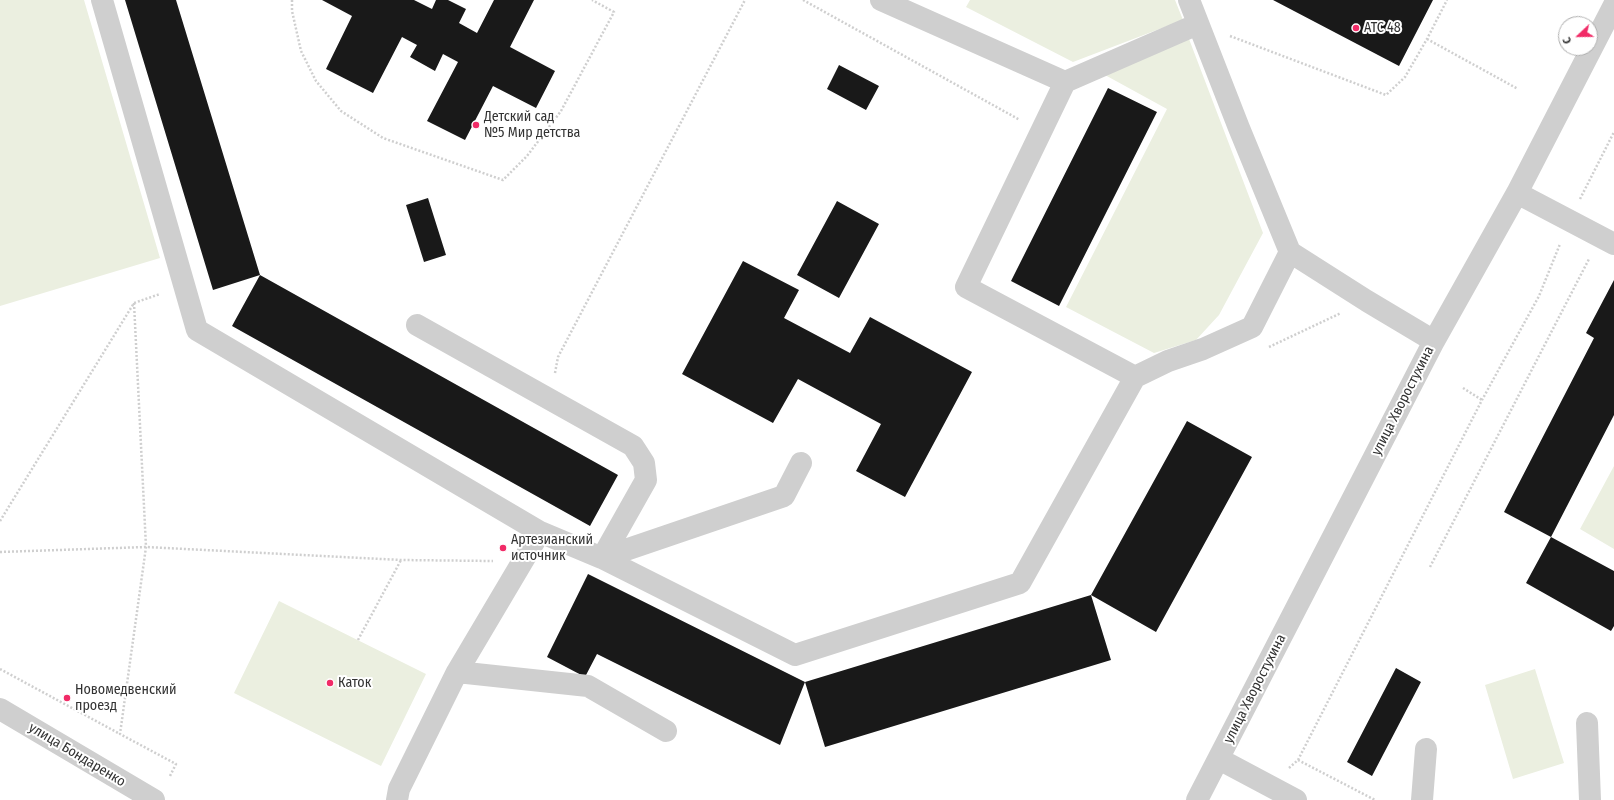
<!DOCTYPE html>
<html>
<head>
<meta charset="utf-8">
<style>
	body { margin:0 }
	#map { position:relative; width:1614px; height:800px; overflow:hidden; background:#fff; font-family:"Fira Sans Condensed",sans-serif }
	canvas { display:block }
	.north { position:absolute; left:1558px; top:16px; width:40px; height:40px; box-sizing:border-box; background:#fff; border:1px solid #adadad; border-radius:50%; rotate:248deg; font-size:11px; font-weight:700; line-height:16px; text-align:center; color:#323232 }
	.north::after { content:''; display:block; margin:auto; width:14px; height:18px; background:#f12b67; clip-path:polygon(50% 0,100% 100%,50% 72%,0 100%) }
</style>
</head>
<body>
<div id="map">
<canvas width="1614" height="800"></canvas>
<div class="north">С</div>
</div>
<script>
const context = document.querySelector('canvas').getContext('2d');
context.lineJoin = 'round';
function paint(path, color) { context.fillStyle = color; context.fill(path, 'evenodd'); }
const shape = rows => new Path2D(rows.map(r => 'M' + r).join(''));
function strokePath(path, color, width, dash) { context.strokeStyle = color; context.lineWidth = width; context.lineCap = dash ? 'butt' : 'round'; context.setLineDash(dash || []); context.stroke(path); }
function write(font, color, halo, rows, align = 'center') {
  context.font = font + ' "Fira Sans Condensed",sans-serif'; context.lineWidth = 4; context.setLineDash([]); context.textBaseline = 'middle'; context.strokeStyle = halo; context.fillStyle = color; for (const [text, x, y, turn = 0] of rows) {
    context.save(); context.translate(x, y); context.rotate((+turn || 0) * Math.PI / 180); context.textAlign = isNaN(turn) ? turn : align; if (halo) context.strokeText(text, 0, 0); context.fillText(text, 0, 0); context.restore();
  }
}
paint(shape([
	[0,0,84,0,160,258,0,306],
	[970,0,1175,0,1183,20,1073,62,966,7],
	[1189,39,1263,233,1219,315,1196,340,1154,353,1066,307,1167,109,1105,75],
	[1614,466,1614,549,1580,529],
	[279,601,426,674,381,766,234,693],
	[1535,669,1564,763,1513,779,1485,685]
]), '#ebefe0');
paint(shape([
	[125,0,176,0,260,275,618,475,590,526,232,326,260,275,213,290],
	[322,0,414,0,432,9,436,0,448,0,466,9,459,23,477,33,494,0,534,0,510,47,555,71,536,108,493,86,465,140,427,121,458,62,443,54,435,71,410,57,417,45,402,37,373,93,326,69,352,16],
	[1273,0,1433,0,1399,66],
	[839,65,879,86,866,110,827,89],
	[1108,88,1157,112,1059,306,1011,281],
	[428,198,446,255,424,262,406,205],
	[837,201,879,224,839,298,797,275],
	[743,261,799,290,784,318,850,353,870,317,972,372,905,497,856,471,881,424,798,379,773,423,682,374],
	[1614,280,1614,415,1551,537,1504,512,1594,338,1586,333],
	[1187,421,1252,457,1156,632,1091,595,1111,660,825,747,805,682,1091,595],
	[1551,537,1614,571,1614,626,1611,631,1526,583],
	[588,574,805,682,780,745,597,654,585,677,547,657],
	[1396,668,1421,682,1372,776,1347,762]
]), '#191919');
strokePath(shape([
	[292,0,292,11,301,51,316,81,341,111,383,138,503,180,527,156,561,111,614,12,592,0],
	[803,0,1020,120],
	[1230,36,1386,95,1405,77,1427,39,1447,0],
	[1427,39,1518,89],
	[1580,199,1614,132],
	[134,303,146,547,120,734,176,764,170,776],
	[1269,347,1341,313],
	[555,373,558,357,745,0],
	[1463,388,1482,400],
	[0,521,134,303,160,294],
	[0,552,146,547,401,560,493,561],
	[1430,567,1589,259],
	[358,640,401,560],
	[0,669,120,734],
	[1298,760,1375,800],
	[1289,768,1298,760,1482,400,1539,296,1560,244]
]), '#cfcfcf', 2.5, [2, 2]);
strokePath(shape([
	[102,0,197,330,540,532,457,672,399,789,397,800],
	[881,0,1065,82,1198,24],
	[1189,0,1239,128,1290,252,1367,301,1434,341],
	[1065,82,966,287,1135,377,1168,361,1203,349,1252,327,1290,252],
	[1517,193,1614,244],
	[417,325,633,446,644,463,646,480,602,558,784,496,801,463],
	[540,532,602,558,795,655,1020,583,1135,377],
	[457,672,588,686,666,731],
	[0,709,154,800],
	[1587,723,1590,800],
	[1219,759,1296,800],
	[1197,800,1434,341,1517,193,1614,5],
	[1422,800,1426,749]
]), '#cfcfcf', 22);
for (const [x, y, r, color] of [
	[1356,28,4,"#f12b67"],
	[476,125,4,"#f12b67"],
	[503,548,4,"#f12b67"],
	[330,683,4,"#f12b67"],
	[67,698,4,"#f12b67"]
]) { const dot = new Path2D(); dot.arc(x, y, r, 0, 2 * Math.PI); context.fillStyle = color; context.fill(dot); strokePath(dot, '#fff', 1.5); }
write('14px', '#323232', '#fff', [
	["АТС 48",1364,28],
	["Детский сад",484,117],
	["№5 Мир детства",484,133],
	["Артезианский",511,540],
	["источник",511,556],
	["Каток",338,683],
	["Новомедвенский",75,690],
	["проезд",75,706]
], 'left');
write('14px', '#323232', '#fff', [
	["улица Хворостухина",1403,401,-63],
	["улица Хворостухина",1255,689,-63],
	["улица Бондаренко",77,755,31]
]);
</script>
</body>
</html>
